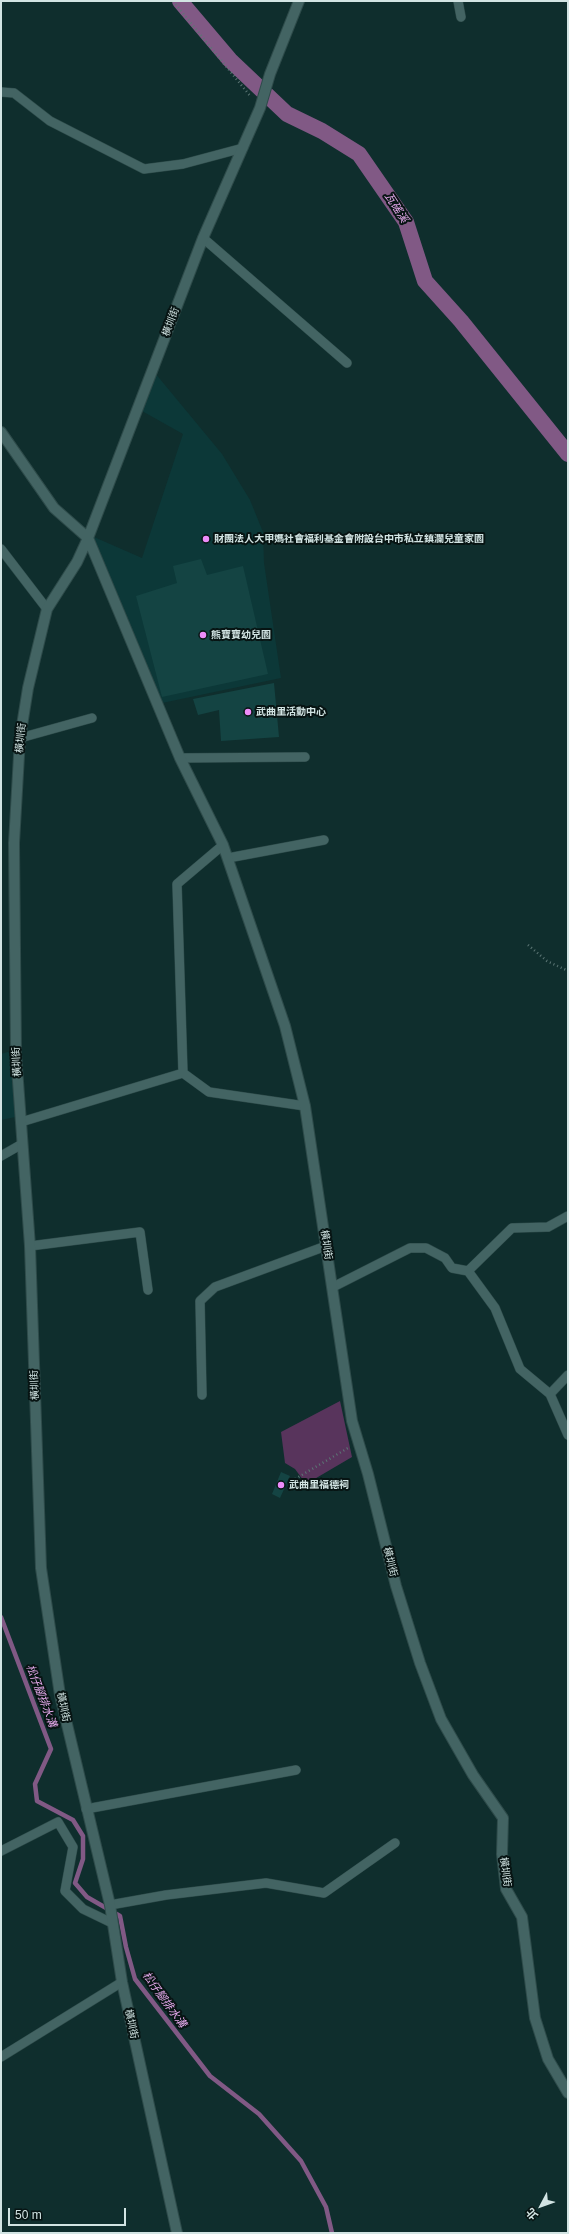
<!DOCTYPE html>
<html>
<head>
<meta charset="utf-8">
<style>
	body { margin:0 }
	#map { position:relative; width:569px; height:2234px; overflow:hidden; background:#0f2e2d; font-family:Arial,"Noto Sans TC",sans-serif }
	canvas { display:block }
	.frame { position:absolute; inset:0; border:2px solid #d2e4e3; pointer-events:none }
	.north { position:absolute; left:521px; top:2186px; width:40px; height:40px; -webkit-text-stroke:3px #071413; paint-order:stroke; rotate:229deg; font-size:11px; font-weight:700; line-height:16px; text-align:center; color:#d2e4e3 }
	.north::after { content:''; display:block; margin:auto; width:14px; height:18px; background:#d2e4e3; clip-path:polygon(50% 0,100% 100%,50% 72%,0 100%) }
	.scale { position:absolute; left:8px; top:2208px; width:118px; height:18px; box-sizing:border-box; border:2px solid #d2e4e3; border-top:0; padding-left:5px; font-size:12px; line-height:14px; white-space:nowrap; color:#d2e4e3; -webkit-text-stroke:3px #071413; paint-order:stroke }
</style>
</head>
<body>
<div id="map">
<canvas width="569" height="2234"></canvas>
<div class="frame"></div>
<div class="north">北</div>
<div class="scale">50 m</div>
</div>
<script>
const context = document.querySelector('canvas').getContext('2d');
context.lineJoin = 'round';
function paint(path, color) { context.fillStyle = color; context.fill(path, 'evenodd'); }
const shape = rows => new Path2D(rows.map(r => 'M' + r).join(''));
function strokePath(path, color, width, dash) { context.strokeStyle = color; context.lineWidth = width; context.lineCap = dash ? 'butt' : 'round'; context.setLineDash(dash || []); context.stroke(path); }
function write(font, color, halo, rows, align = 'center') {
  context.font = font + ' Arial,"Noto Sans TC",sans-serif'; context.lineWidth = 4; context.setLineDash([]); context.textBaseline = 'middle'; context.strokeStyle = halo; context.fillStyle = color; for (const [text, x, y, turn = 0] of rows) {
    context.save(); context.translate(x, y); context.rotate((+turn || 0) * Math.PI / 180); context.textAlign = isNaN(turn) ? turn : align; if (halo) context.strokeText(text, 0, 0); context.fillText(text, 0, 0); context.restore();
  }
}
paint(shape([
	[155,373,222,454,250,500,263,532,264,563,281,678,162,703,93,541,94,537,142,558,183,434,142,411],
	[11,1051,15,1117,1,1120,1,1054]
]), '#0c3838');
paint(shape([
	[340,1401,352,1457,306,1484,295,1469,285,1463,281,1432]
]), '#58345c');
strokePath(shape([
	[1,1617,51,1749,35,1784,37,1801,73,1820,83,1836,83,1859,75,1883,87,1897,120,1916,126,1947,135,1979,210,2076,259,2114,301,2161,326,2207,332,2233]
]), '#815985', 4.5);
strokePath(shape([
	[180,1,230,60,287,114,322,131,359,154,406,222,425,281,461,321,568,454]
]), '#815985', 16);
paint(shape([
	[201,559,207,575,243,566,268,674,162,697,136,596,177,583,173,566],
	[274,683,279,737,221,741,219,710,198,715,193,699],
	[281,1472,290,1476,280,1498,272,1494]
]), '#144443');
const lane = shape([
	[458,1,461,17],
	[1,92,14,93,50,121,144,169,183,164,243,148],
	[203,238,347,363],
	[1,549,47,609],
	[20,738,92,718],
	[180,758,305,757],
	[228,858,324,840],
	[183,1073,177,884,223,845],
	[21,1122,183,1073,209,1092,305,1106],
	[1,1156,22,1144],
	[30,1246,140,1232,148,1290],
	[468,1271,512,1228,548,1227,568,1216],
	[333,1287,410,1248,426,1248,445,1258,452,1268,468,1271,495,1308,520,1369,550,1394,568,1435],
	[550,1394,568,1375],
	[202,1395,200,1301,215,1287,326,1246],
	[86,1809,296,1770],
	[1,1851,58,1822,73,1847,65,1891,83,1909,112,1923],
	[110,1905,166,1895,266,1883,324,1893,395,1843],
	[1,2057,122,1982]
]);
const street = shape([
	[1,432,54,508,88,538,180,758,223,845,285,1026,305,1106,352,1421,368,1474,396,1586,420,1663,441,1719,473,1775,503,1818,502,1854,506,1889,522,1917,535,2018,548,2059,568,2093],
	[177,2233,122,1982,110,1905,60,1695,41,1568,30,1246,16,1054,14,843,20,738,28,688,47,609,77,562,88,538,203,238,260,108,270,74,299,1]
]);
strokePath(lane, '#2e4b4a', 10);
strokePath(street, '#2e4b4a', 12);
strokePath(shape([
	[173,1,251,97],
	[528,945,547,961,568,971],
	[295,1479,348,1448]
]), '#5c7675', 2.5, [1, 3]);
strokePath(lane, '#436463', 9);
strokePath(street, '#436463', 10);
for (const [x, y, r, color] of [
	[206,539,4,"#ed8cf9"],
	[203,635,4,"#ed8cf9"],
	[248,712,4,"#ed8cf9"],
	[281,1485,4,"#ed8cf9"]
]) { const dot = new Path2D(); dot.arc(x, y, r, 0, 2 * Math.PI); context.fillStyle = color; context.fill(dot); strokePath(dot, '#071413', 1.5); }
write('10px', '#d2e4e3', '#071413', [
	["橫圳街",171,322,-69],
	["橫圳街",21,738,-84],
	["橫圳街",17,1062,-93],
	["橫圳街",326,1245,81],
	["橫圳街",35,1385,-92],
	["橫圳街",390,1562,76],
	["橫圳街",63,1707,78],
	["橫圳街",505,1872,82],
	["橫圳街",131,2024,78]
]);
write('bold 10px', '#d2e4e3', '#071413', [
	["財團法人大甲媽社會福利基金會附設台中市私立鎮瀾兒童家園",214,539],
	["熊寶寶幼兒園",211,635],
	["武曲里活動中心",256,712],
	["武曲里福德祠",289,1485]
], 'left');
write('italic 11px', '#e6a9ec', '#071413', [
	["瓦磘溪",396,208,57],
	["松仔腳排水溝",41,1696,69],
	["松仔腳排水溝",164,2000,54]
]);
</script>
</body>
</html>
